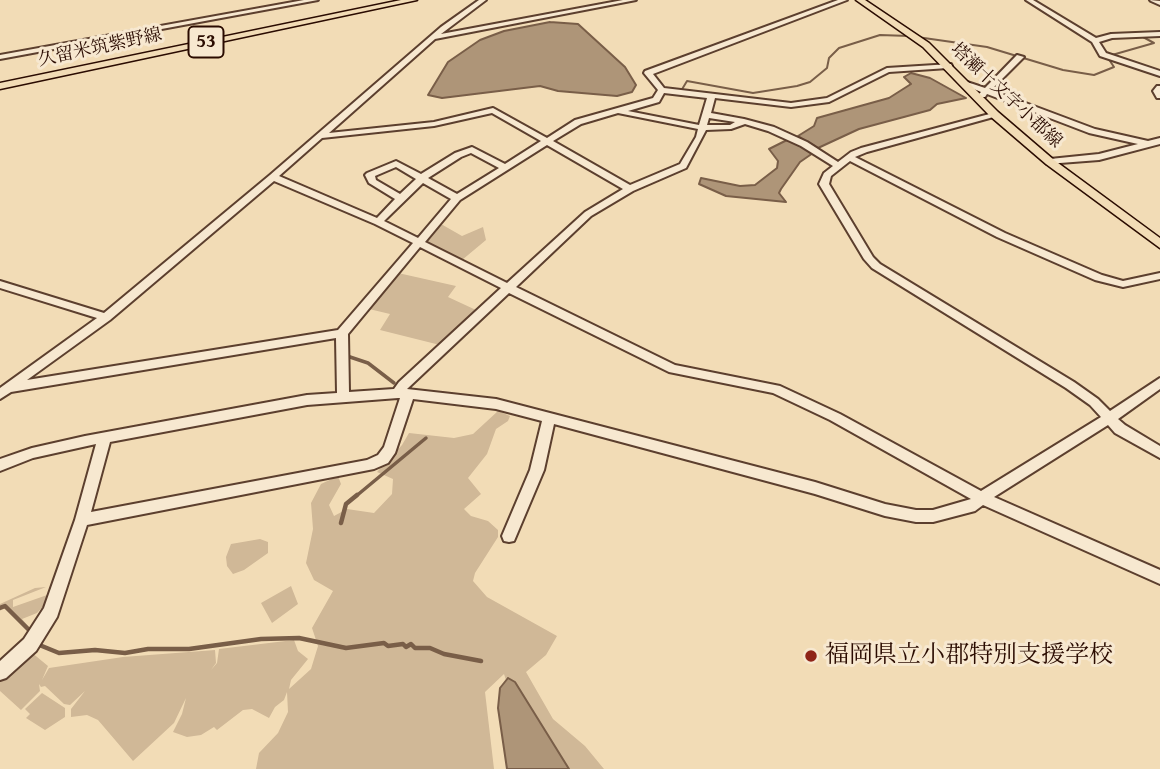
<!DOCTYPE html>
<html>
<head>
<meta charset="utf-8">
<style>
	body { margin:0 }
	canvas { display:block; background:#f2dcb6 }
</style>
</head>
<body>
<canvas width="1160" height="769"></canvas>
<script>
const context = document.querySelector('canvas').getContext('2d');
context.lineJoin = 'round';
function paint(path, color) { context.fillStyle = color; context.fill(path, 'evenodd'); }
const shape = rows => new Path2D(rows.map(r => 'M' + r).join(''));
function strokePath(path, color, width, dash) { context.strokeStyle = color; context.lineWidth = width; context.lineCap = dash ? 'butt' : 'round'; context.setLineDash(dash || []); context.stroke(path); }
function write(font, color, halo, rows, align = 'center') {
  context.font = font + ' "Gentium Book Plus","Noto Serif JP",serif'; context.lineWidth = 6; context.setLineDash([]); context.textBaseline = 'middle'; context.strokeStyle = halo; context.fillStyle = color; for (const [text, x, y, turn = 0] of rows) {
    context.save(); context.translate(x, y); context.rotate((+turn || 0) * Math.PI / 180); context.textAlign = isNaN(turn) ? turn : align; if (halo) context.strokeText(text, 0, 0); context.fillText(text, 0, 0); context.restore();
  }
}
paint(shape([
	[441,224,462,236,483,227,486,240,462,260,425,242],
	[398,273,456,286,448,297,476,310,440,345,380,330,390,314,369,309],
	[498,411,510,416,508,421,496,429,487,454,468,478,481,494,464,509,471,516,488,521,498,530,498,537,475,573,473,581,487,597,557,636,546,655,526,672,553,719,585,746,604,769,561,769,510,692,504,674,485,692,494,769,256,769,259,753,278,733,288,712,287,692,284,700,275,707,269,718,252,709,243,710,217,730,214,727,201,735,187,737,173,732,182,714,186,698,174,723,133,761,98,720,87,715,71,717,71,709,85,691,70,705,64,704,45,686,41,687,39,684,40,691,21,710,0,691,0,681,31,652,48,666,42,680,49,668,123,657,215,650,216,663,211,670,217,663,219,649,294,640,298,651,308,659,291,680,289,689,311,669,318,646,312,628,333,591,314,580,306,563,313,529,311,503,321,484,338,476,341,484,329,505,334,516,347,509,374,513,392,494,393,479,377,472,402,445,409,433,454,438,473,434],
	[260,539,268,542,268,553,244,570,233,574,227,566,226,557,231,544],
	[291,586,298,604,272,623,261,603],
	[46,587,13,600,13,607,50,594,51,598,37,613,22,619,29,627,38,620,31,631,6,606,0,607,0,604,35,588],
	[42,693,65,708,65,717,45,730,26,718,30,714,25,709]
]), '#d0b897');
const water = shape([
	[550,22,578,24,625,67,636,85,632,92,617,96,558,91,540,86,442,98,428,95,448,62,480,40,504,31,550,22],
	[911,73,930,78,966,98,937,104,930,110,859,129,818,148,798,136,814,126,817,118,889,98,911,84,904,77,911,73],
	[789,139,813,153,800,162,781,189,779,193,786,202,726,196,699,184,701,178,740,186,755,185,777,168,778,161,769,149,789,139],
	[508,678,515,682,569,769,507,769,498,708,500,688,508,678]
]);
paint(water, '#ae9578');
strokePath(water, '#795e48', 2);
strokePath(shape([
	[917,37,987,47,1063,70,1094,75,1114,67,1108,58,1112,55,1154,43,1143,37,1160,36],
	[681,91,687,81,753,93,797,86,810,82,827,68,829,58,839,48,880,35,909,36]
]), '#795e48', 2);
strokePath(shape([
	[347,356,368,363,394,383],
	[355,497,426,438]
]), '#795e48', 3.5);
strokePath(shape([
	[341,523,346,504,357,495],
	[0,608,5,606,31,632],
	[37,644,59,653,95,650,125,653,148,649,189,649,261,639,299,638,346,648,384,643,388,646,403,644,406,647,411,644,415,648,430,648,444,654,481,661]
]), '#795e48', 4.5);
const minor = shape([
	[304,0,318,0,0,59,0,55,304,0],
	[479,0,486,0,441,34,623,0,636,0,435,39,329,133,434,122,493,108,547,138,575,120,653,98,658,90,644,73,645,71,838,0,847,0,653,74,664,88,791,103,827,98,887,68,951,64,952,66,948,68,889,72,829,102,791,107,715,98,711,113,744,119,774,127,807,142,838,162,851,152,861,148,997,112,997,116,867,152,855,157,1005,233,1102,275,1123,281,1160,273,1160,279,1123,287,1095,280,997,237,850,161,831,176,829,184,873,257,880,264,1074,382,1098,399,1110,411,1160,378,1160,389,1118,419,1125,425,1160,446,1160,458,1115,433,1108,425,994,497,1160,570,1160,584,983,505,975,511,933,522,916,522,885,516,815,494,554,424,544,470,514,541,509,542,504,541,502,536,530,470,542,421,496,409,413,399,395,453,388,463,374,469,87,525,57,617,36,651,6,678,0,680,0,661,24,639,44,608,75,520,96,444,33,458,0,471,0,459,32,448,85,436,307,395,337,393,336,338,11,392,0,399,0,388,97,318,0,288,0,281,104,313,270,175,441,27,479,0],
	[664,93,707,98,699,125,628,111,659,102,664,93],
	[492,113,541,141,505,164,472,147,455,153,421,174,396,161,367,173,365,175,369,183,395,199,377,218,279,176,322,138,434,126,492,113],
	[618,113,698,129,696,137,680,164,630,185,553,141,581,124,618,113],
	[709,118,735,122,730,125,707,125,709,118],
	[745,124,768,131,801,146,833,166,824,173,819,184,864,259,872,268,1066,388,1090,405,1101,417,981,491,840,414,780,386,675,365,516,287,591,216,633,191,686,168,706,130,731,129,745,124],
	[547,145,623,189,585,212,507,283,425,242,460,200,547,145],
	[471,153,499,168,457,194,428,178,461,157,471,153],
	[396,167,416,179,400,194,376,180,375,176,396,167],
	[274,181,375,224,413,243,338,330,27,380,110,320,274,181],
	[423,183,451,199,418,238,384,221,423,183],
	[420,247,501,288,399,382,394,389,349,392,348,334,420,247],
	[509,293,669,372,773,393,830,420,971,499,933,510,916,510,885,504,815,482,496,399,407,389,509,293],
	[398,398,400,398,384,447,378,455,367,460,91,512,110,442,307,405,398,398],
	[1026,0,1033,0,1096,38,1111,34,1160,32,1160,36,1112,38,1099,42,1106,53,1160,71,1160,76,1100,56,1092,42,1026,0],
	[1150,0,1160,1,1160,5,1151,1,1150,0],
	[1017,55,1024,57,991,90,1095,129,1148,141,1160,138,1160,144,1099,160,1047,164,1046,162,1050,159,1099,154,1138,144,1089,133,987,94,985,97,979,97,978,95,981,92,960,83,964,81,985,88,1017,55],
	[1157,86,1160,86,1160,98,1157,98,1153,91,1157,86]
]);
const major = shape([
	[401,0,417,0,0,89,0,83,401,0],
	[856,0,865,0,929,43,998,112,1054,160,1160,238,1160,248,1046,164,990,116,923,47,856,0]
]);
strokePath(minor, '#5c3f2e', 4);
strokePath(major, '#2a0b00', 3);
paint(minor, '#f7e8d0');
paint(major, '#f2dcb6');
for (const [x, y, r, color] of [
	[811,656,7,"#8f2418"]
]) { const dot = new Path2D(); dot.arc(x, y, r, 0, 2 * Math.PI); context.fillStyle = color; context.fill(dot); strokePath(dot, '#f7e8d0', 2.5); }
write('18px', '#2a0b00', '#f7e8d0', [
	["久留米筑紫野線",100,48,-12],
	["塔瀬十文字小郡線",1006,96,43]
]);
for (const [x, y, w] of [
	[206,42,35]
]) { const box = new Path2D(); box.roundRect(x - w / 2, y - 15.5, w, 31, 5); context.fillStyle = '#f7e8d0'; context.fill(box); strokePath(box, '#2a0b00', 2); }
write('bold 19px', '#2a0b00', null, [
	["53",206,42]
]);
write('24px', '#2a0b00', '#f7e8d0', [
	["福岡県立小郡特別支援学校",825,656]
], 'left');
</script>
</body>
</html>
